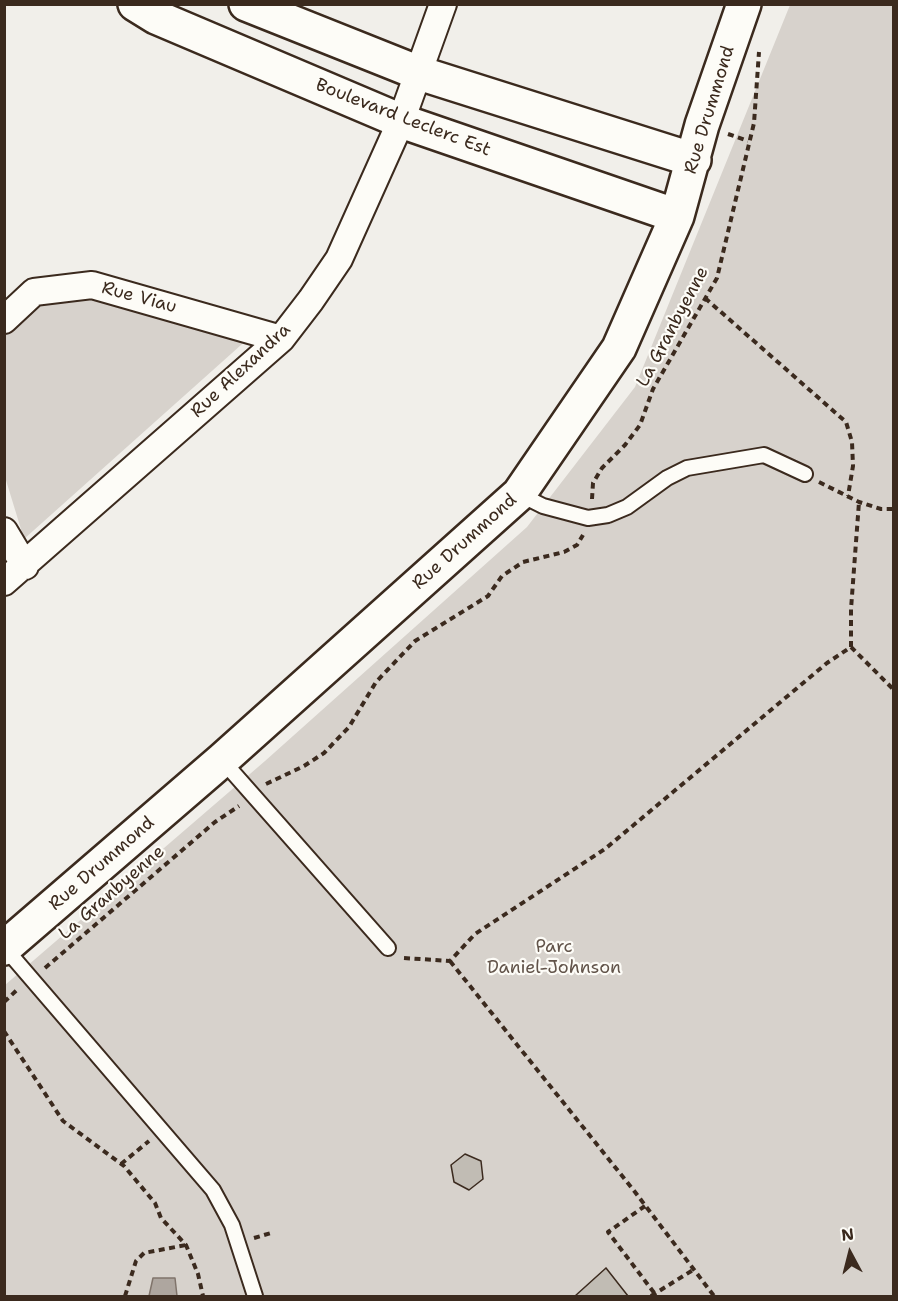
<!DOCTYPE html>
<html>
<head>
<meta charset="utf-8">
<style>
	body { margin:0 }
	#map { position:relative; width:898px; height:1301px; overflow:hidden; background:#f1efea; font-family:"Shantell Sans",sans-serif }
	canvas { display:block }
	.frame { position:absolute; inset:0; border:6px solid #3b2a1e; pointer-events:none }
	.north { position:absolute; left:820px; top:1223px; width:60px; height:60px; -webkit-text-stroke:4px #fdfcf7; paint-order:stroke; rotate:353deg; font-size:16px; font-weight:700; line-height:24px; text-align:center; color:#3b2a1e }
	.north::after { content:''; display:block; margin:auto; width:21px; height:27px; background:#3b2a1e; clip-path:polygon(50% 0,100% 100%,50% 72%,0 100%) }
</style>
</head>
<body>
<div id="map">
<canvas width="898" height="1301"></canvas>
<div class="frame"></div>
<div class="north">N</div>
</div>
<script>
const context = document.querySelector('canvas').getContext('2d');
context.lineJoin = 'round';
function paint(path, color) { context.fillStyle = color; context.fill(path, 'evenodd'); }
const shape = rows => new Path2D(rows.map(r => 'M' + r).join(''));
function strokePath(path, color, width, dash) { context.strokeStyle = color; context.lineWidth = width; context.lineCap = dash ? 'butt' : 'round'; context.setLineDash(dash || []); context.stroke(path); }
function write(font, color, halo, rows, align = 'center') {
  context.font = font + ' "Shantell Sans",sans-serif'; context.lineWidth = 4.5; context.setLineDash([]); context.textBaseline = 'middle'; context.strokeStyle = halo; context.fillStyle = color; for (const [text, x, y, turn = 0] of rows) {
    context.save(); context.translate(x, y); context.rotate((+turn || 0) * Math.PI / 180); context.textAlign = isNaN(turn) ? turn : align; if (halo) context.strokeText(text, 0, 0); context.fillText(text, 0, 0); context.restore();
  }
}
paint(shape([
	[790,5,893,5,893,1296,177,1296,175,1278,153,1278,149,1296,5,1296,5,985,265,761,527,527,635,387],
	[79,272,163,292,260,328,24,539,5,477,5,314,35,280]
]), '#d7d2cc');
const water = shape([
	[153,1278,175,1278,177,1296,149,1296,153,1278]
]);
paint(water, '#aea69f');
strokePath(water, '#80746b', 1.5);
const building = shape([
	[465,1154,481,1161,483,1179,469,1190,454,1182,451,1165,465,1154],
	[606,1268,628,1296,575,1296,606,1268]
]);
paint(building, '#c1bcb4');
strokePath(building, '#3b2a1e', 1.5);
const service = shape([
	[519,494,543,506,588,518,608,515,627,507,667,478,687,468,764,455,805,474],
	[222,760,388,948],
	[5,948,213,1190,232,1225,255,1296]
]);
const minor = shape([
	[4,320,34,292,92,285,281,339],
	[4,531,25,566],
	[4,582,281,339,311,300,339,259,401,121,443,4]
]);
const tertiary = shape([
	[135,4,156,17,401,121,677,216],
	[246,4,419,73,694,160],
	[4,948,222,760,519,494,619,348,677,216,702,125,744,4]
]);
strokePath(service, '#3b2a1e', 18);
strokePath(minor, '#3b2a1e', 30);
strokePath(tertiary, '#3b2a1e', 38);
strokePath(shape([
	[728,134,748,141],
	[705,298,846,422,852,442,853,466,848,496],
	[819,482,859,502,881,509,894,509],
	[592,499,593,483,602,468,625,445,640,425,653,389,717,278,754,123,759,52],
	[851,647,851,609,859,502],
	[266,784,304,766,324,753,349,727,376,682,415,641,488,596,502,576,523,562,564,552,577,545,583,535],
	[404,958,450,961,475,934,605,849,827,663,851,647,894,690],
	[450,961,635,1192,714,1296],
	[45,968,215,822,239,806],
	[4,1002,18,989],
	[4,1031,63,1121,124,1166,155,1203,161,1218,186,1245,198,1274,203,1296],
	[121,1164,149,1141],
	[645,1206,608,1232,655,1294],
	[254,1238,271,1233],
	[125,1296,136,1261,144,1253,186,1245],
	[651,1296,693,1270]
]), '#3b2a1e', 4, [6, 4.5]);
strokePath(service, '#fdfcf7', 14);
strokePath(minor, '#fdfcf7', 26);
strokePath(tertiary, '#fdfcf7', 33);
write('18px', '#3b2a1e', '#fdfcf7', [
	["Rue Drummond",710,110,-73],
	["Boulevard Leclerc Est",403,118,21],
	["Rue Viau",139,298,15],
	["La Granbyenne",673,327,-62],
	["Rue Alexandra",241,371,-43],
	["Rue Drummond",465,542,-42],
	["Rue Drummond",102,864,-41],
	["La Granbyenne",112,893,-41]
]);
write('18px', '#62544a', '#fdfcf7', [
	["Parc",554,947],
	["Daniel-Johnson",554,968]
]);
</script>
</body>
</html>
